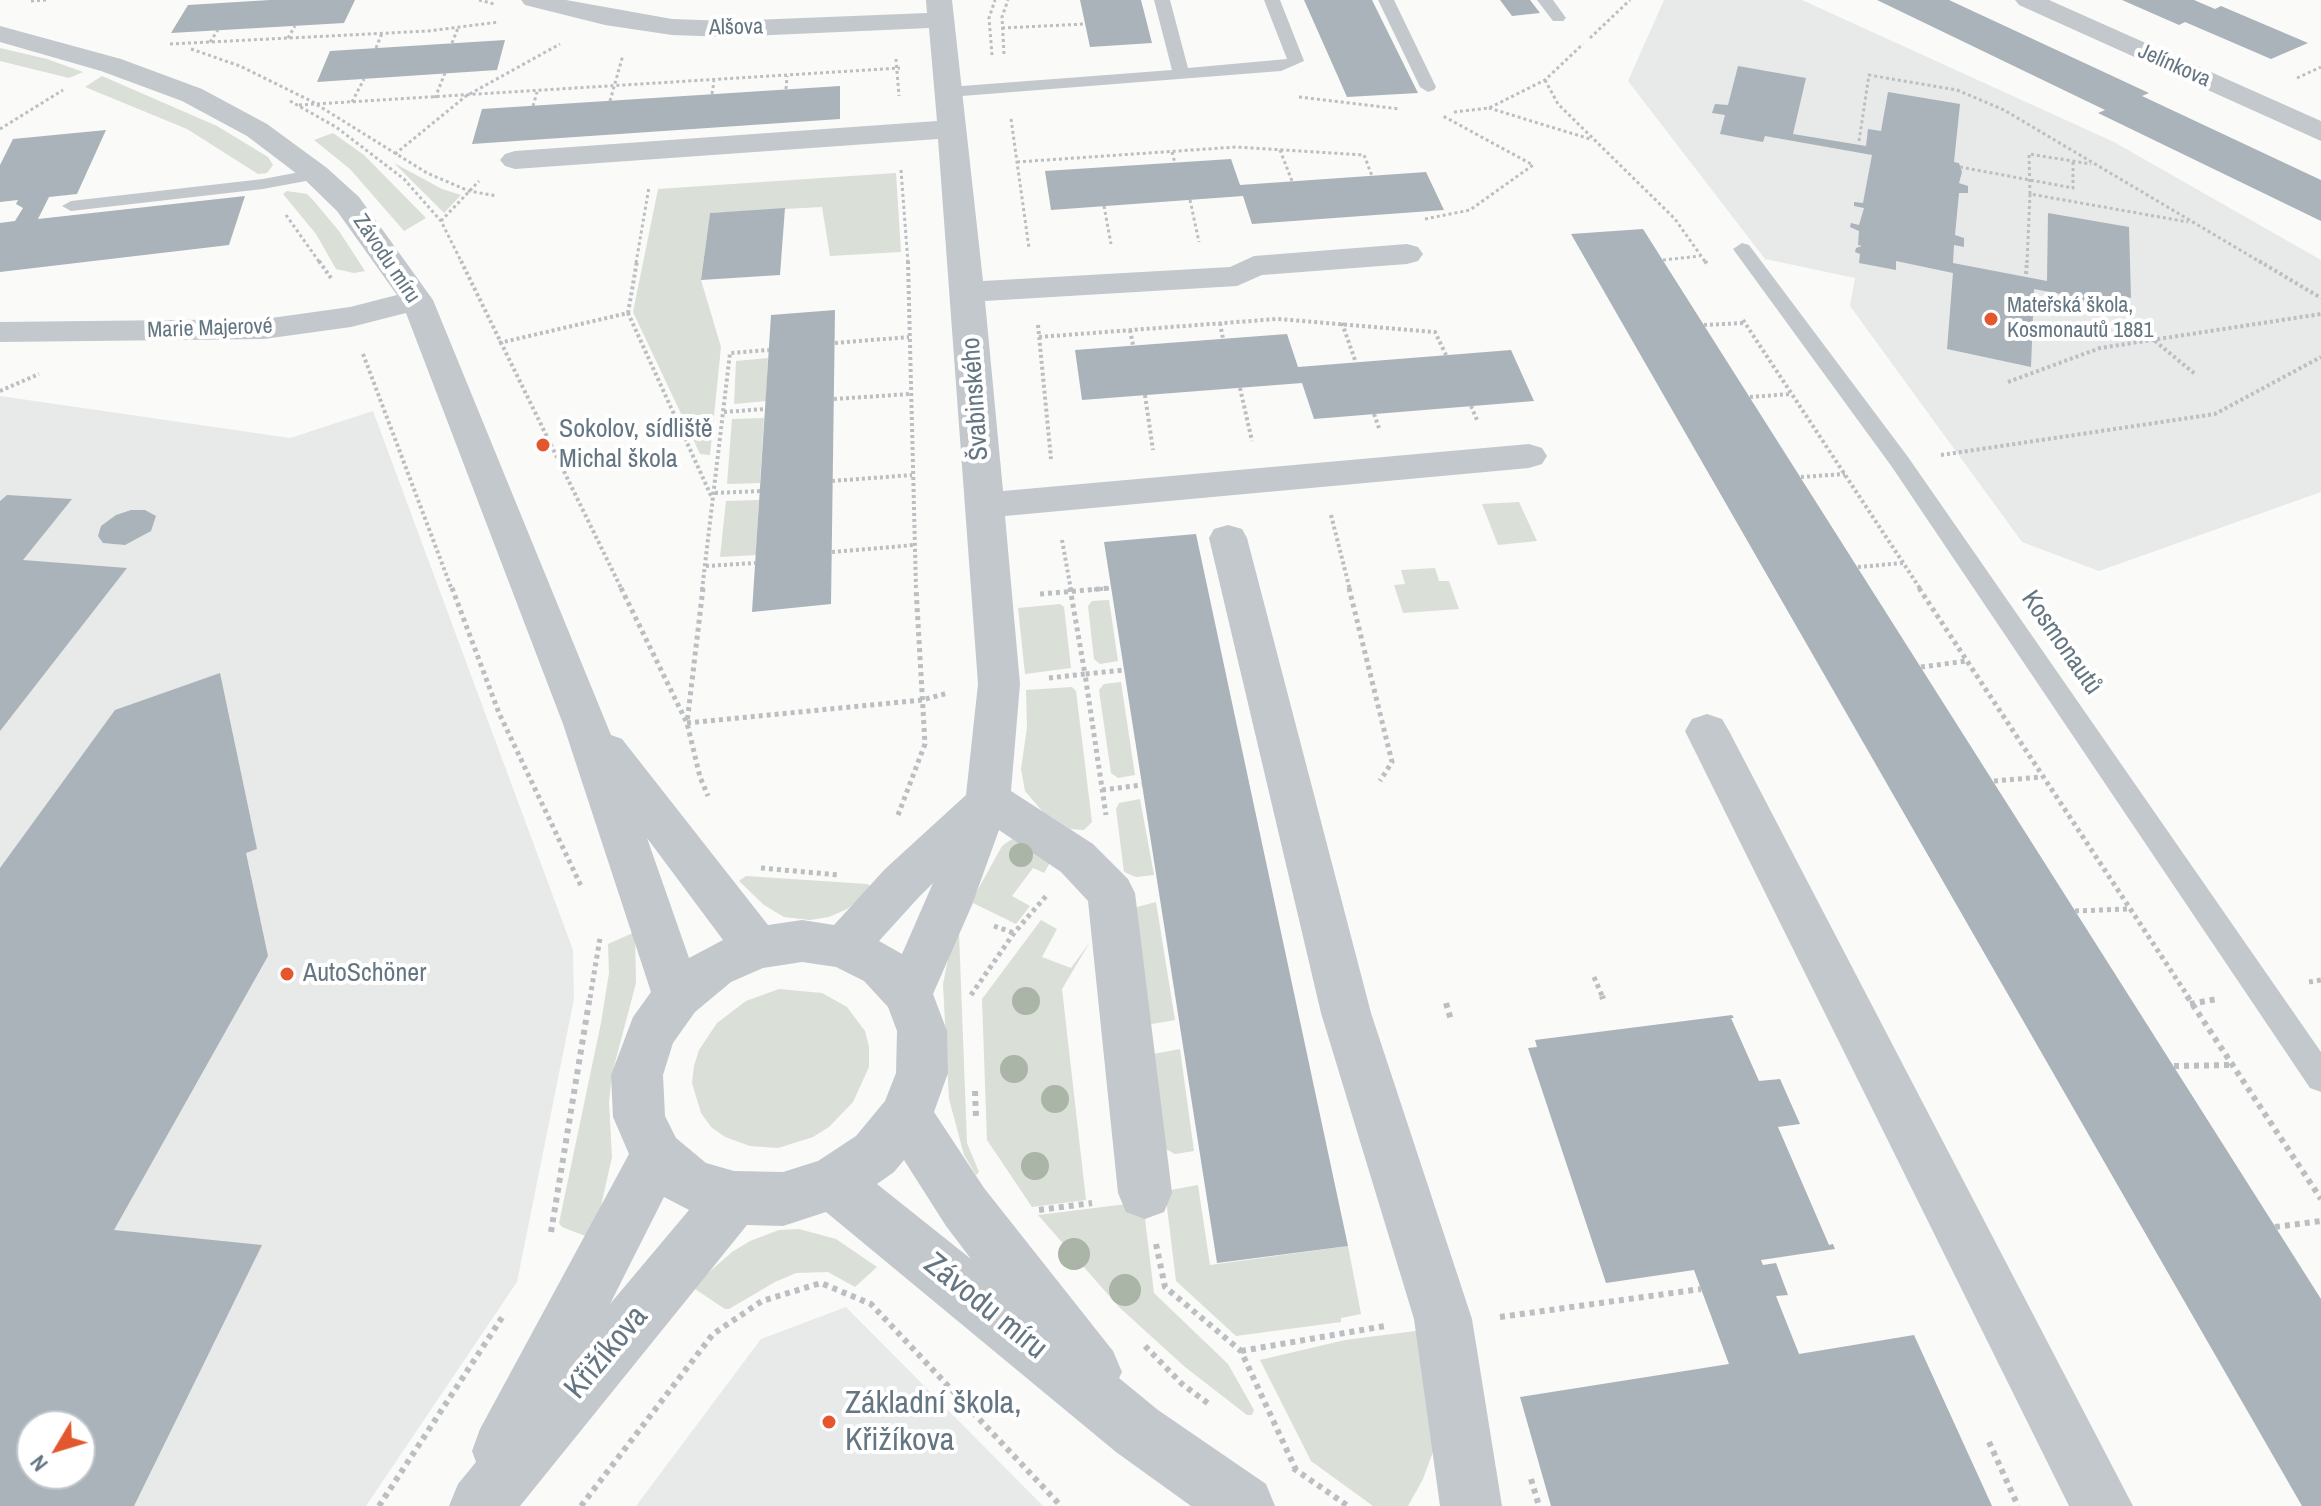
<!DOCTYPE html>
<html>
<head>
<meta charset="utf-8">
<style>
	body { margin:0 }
	#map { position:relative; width:2321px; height:1506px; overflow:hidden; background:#fafaf8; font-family:"Archivo Narrow",sans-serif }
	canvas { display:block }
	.north { position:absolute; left:16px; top:1410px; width:80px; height:80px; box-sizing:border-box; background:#fff; border:2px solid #c1c8cd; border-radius:50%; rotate:232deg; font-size:22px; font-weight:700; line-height:32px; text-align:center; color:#657683 }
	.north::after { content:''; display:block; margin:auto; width:28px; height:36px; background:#e4572e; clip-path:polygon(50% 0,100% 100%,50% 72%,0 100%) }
</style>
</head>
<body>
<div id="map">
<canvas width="2321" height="1506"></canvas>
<div class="north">N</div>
</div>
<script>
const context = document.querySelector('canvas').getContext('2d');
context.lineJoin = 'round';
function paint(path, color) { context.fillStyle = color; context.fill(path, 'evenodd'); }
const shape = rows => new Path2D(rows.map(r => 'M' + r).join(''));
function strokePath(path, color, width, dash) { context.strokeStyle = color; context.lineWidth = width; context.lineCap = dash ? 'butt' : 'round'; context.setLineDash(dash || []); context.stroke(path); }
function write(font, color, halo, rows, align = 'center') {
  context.font = font + ' "Archivo Narrow",sans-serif'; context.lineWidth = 8; context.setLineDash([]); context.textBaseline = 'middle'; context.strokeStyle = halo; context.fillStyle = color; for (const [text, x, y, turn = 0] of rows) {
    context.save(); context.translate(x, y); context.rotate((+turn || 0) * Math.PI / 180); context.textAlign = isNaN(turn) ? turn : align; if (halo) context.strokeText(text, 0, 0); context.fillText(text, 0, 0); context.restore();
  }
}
paint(shape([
	[1664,0,1802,0,2114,142,2321,260,2321,492,2099,571,2022,542,1850,306,1855,278,1765,259,1628,81],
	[0,396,290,438,373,411,573,950,574,999,517,1282,366,1506,0,1506],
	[32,1426,80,1426,80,1474,32,1474],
	[846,1307,1043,1506,636,1506,761,1339]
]), '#e8e9e9');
paint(shape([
	[0,48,47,59,83,72,69,78,0,61],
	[102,76,217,126,268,157,273,165,267,173,258,174,187,129,85,87],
	[333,133,364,155,426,218,404,231,350,169,314,140],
	[394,163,442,189,461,195,444,213],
	[896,173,901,252,830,256,822,207,710,213,701,280,721,347,710,455,700,454,633,312,658,189],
	[287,191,307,194,313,200,339,231,365,271,354,273,336,269,316,234,283,194],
	[768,358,766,401,734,404,736,361],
	[764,418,760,483,727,484,732,419],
	[759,500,756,555,720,557,726,501],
	[1519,502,1537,541,1498,545,1482,504],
	[1435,568,1439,581,1449,581,1459,609,1403,613,1394,585,1405,584,1401,570],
	[1109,600,1118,661,1100,664,1094,659,1088,606,1092,601],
	[1060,604,1064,607,1071,668,1025,674,1018,608],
	[1121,682,1135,775,1118,778,1111,773,1099,690,1104,684],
	[1072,687,1076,691,1092,822,1084,830,1070,829,1043,812,1025,791,1021,769,1027,727,1026,690],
	[1140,799,1154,875,1136,877,1124,872,1116,809,1119,803],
	[1012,839,1052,859,1044,873,1033,868,1012,896,1030,906,1016,924,971,902,1002,846],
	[746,876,867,884,874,888,847,909,829,917,810,920,784,917,764,905,739,881],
	[1156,902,1175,1020,1152,1024,1146,1019,1133,908],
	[1041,920,1057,929,1042,957,1071,968,1090,942,1062,989,1086,1200,1032,1207,987,1140,982,999],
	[635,932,636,983,612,1074,609,1102,612,1157,601,1206,588,1237,562,1227,559,1223,601,1023,609,973,608,944],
	[959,933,967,1143,979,1172,976,1175,964,1155,949,1099,943,984,952,939],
	[779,989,822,993,847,1007,865,1031,869,1047,869,1067,853,1102,829,1127,813,1137,778,1148,750,1146,725,1137,711,1127,701,1113,692,1083,694,1066,699,1050,717,1023,746,1001],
	[1180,1049,1194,1151,1175,1154,1164,1148,1153,1054],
	[1198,1185,1210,1265,1348,1246,1361,1314,1341,1318,1341,1322,1236,1336,1176,1281,1165,1191],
	[1143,1202,1154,1293,1228,1364,1254,1410,1252,1415,1247,1415,1185,1367,1119,1307,1038,1215],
	[799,1229,836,1239,877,1267,855,1287,828,1272,796,1273,775,1282,729,1309,725,1309,692,1287,732,1252,750,1241,779,1230],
	[1423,1330,1437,1441,1423,1479,1408,1506,1373,1506,1311,1461,1260,1360,1345,1340]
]), '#dadfd7');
paint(shape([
	[270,0,355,0,344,23,171,33,188,5],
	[1080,0,1141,0,1152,43,1090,47],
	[1304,0,1372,0,1418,93,1347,97],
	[1500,0,1530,0,1540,13,1512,16],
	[1877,0,1949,0,2149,93,2142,96,2321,180,2321,221,2098,113,2105,110],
	[2122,0,2194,0,2215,9,2221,6,2308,43,2271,59,2185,22,2179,25],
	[505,40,497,70,317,82,330,51],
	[1738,66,1806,78,1793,134,1866,146,1868,129,1881,131,1888,92,1960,104,1954,162,1959,163,1962,172,1959,183,1968,186,1968,193,1959,193,1955,235,1964,238,1964,247,1954,245,1953,263,2047,281,2048,213,2129,227,2131,298,2119,296,2121,314,2077,306,2076,297,2034,289,2031,367,1947,349,1953,273,1896,261,1896,270,1859,263,1860,254,1855,252,1856,248,1862,246,1858,245,1859,231,1850,227,1851,223,1859,225,1864,208,1854,206,1854,202,1863,203,1872,155,1765,136,1763,142,1720,134,1725,115,1712,113,1715,104,1728,105],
	[840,86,840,119,472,144,482,109],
	[106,130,77,194,49,197,38,219,245,196,229,245,0,272,0,223,15,221,23,208,16,204,18,200,0,202,0,165,13,139],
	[1231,159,1240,185,1426,172,1444,210,1252,224,1243,196,1051,210,1045,171],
	[785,208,780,275,701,280,710,213],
	[1643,229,2321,1299,2321,1506,2302,1506,1571,234],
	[835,310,831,604,752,612,771,315],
	[1287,334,1298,367,1511,350,1534,401,1314,419,1302,383,1082,400,1075,350],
	[7,495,72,499,23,560,127,568,0,731,0,501],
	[131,510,145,510,156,516,151,531,125,545,103,543,98,536,101,526,116,515],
	[1196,534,1348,1246,1217,1263,1104,542],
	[220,673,257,849,246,853,268,956,114,1230,262,1245,134,1506,0,1506,0,868,115,710],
	[32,1426,80,1426,80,1474,32,1474],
	[1732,1015,1734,1018,1731,1018,1759,1081,1780,1079,1800,1124,1778,1127,1829,1245,1833,1244,1835,1249,1761,1260,1763,1265,1776,1263,1788,1295,1776,1296,1799,1354,1914,1335,1992,1506,1551,1506,1520,1397,1729,1364,1694,1270,1606,1283,1528,1048,1537,1047,1535,1040]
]), '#aab3b9');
strokePath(shape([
	[479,0,494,4],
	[31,1,46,0],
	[1002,28,1085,24],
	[288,38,295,26],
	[1590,38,1630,0],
	[210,42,218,30],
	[452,43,458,28],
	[170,44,428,31,499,22],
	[376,48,382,33],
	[191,49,240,66,311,101,427,173,469,191,497,196],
	[1004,54,1002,17,1008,0],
	[992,55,989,18,995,0],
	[896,59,899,96],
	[2297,78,2321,67],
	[1545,80,1558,104,1675,219,1706,263],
	[786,89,787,76],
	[712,94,714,81],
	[1299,97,1400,109],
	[435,98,445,73],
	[290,101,336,127,404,179,441,221,462,263],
	[610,101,623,55],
	[352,102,364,79],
	[299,105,900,68],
	[533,106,537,92],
	[1489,108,1590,139],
	[1454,112,1489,108,1545,80,1583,44],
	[1011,119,1029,248],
	[0,129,63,90],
	[1859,141,1869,75,1957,90,2004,110,2262,263],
	[1280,150,1292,181],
	[1172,152,1175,163],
	[395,154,466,96,560,44],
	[1017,162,1236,147,1364,155,1372,176],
	[1960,167,2073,188,2073,161],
	[901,170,908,263],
	[2030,194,2029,154,2091,164],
	[1190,200,1199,242],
	[1104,206,1111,244],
	[286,215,320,263],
	[1425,219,1470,210,1533,165,1443,116],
	[441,221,479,181],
	[1663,260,1700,256],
	[636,263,649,187],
	[2027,263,2030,194,2188,222]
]), '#bbbfc2', 3, [3, 3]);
strokePath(shape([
	[319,261,331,278],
	[461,261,622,590],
	[908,261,916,590],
	[1705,261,1707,264],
	[2259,261,2321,298],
	[2026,274,2027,261],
	[2126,300,2127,318,2195,374],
	[628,313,637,261],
	[1743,320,1921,590],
	[1220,323,1223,339],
	[1342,323,1356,363],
	[1038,325,1051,459],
	[1704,325,1744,323],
	[1130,330,1133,345],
	[1039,337,1277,319,1435,332,1446,355],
	[499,343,628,313,713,500],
	[835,343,909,337],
	[363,354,452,590],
	[2008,382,2100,348,2321,314],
	[1240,388,1252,441],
	[0,391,39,374],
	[1145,395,1153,450],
	[1750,397,1791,394],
	[834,399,910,394],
	[1471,406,1477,420],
	[724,412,765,409],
	[1374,414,1379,428],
	[1941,455,2215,414,2321,357],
	[1801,477,1845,474],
	[832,481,912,475],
	[715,493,760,491],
	[1331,515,1350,590],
	[1062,540,1071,590],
	[832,552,914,545],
	[706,566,755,563],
	[1858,567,1903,563],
	[702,590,730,353,769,350],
	[1088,590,1111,588]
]), '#bbbfc2', 4, [3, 3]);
strokePath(shape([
	[452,588,499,713,582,888],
	[621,588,687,723,700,777,708,796],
	[703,588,687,723,922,700,948,693],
	[1070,588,1085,674,1124,670],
	[1349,588,1392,762,1380,781],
	[1919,588,2189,998],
	[1040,594,1111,588],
	[1921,667,1967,661],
	[1049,678,1085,674,1106,815],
	[1994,781,2042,777],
	[1102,790,1142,785],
	[898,815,925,744,916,588],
	[761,868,839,875],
	[2075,911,2127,909],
	[994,926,1014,933],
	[1594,977,1603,998],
	[2309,982,2321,980],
	[971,995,1014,933,1046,896],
	[590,998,600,938]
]), '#bbbfc2', 5, [4, 4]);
strokePath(shape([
	[1602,996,1603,999],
	[2187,996,2321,1199],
	[1446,1003,1451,1020],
	[2190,1004,2217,999],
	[2174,1066,2231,1065],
	[975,1091,976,1117],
	[1039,1210,1092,1203],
	[2275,1227,2321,1221],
	[551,1232,590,996],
	[1156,1244,1165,1287,1241,1351,1296,1470],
	[1500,1317,1701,1289],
	[1145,1346,1182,1384,1209,1404],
	[1241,1351,1385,1326],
	[1989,1442,2018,1506],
	[1293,1468,1348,1506],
	[1531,1479,1539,1506],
	[379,1506,503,1316],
	[581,1506,713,1334,762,1301,821,1283,871,1304,1061,1506]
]), '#bbbfc2', 6, [5, 5]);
paint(shape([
	[1154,0,1170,0,1188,68,1287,59,1264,0,1280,0,1304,61,1281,71,949,97,941,92,949,87,1172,70,1154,0],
	[1378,0,1394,0,1436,87,1434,90,1428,92,1420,87,1378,0],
	[1537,0,1553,0,1566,18,1563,21,1553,21,1537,0],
	[316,169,325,174,322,178,263,189,71,211,62,206,71,201,263,179,316,169],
	[1742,243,1749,245,1908,457,2321,1052,2321,1092,2310,1088,1892,467,1733,249,1742,243]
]), '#c3c8cc');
paint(shape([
	[521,0,566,0,672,19,728,21,927,13,926,0,952,0,983,281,1230,267,1254,256,1407,244,1418,247,1423,254,1418,261,1407,264,1262,275,1237,286,985,301,1003,491,1529,444,1542,448,1547,456,1542,464,1529,468,1005,516,1020,684,1011,791,1093,844,1128,879,1135,893,1172,1193,1164,1212,1145,1219,1126,1212,1118,1193,1088,901,1061,872,999,830,972,905,933,994,947,1031,948,1073,934,1112,984,1188,1113,1351,1122,1372,1119,1378,1158,1410,1266,1484,1275,1506,1191,1506,1116,1452,826,1212,783,1226,747,1225,520,1506,449,1506,458,1484,476,1462,472,1451,480,1429,629,1154,613,1117,611,1075,633,1017,651,992,563,724,406,313,351,327,264,339,0,342,0,322,264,319,350,307,397,295,337,211,305,180,247,136,182,101,101,71,0,42,0,26,121,59,202,89,267,124,327,168,359,197,433,300,611,735,622,739,768,925,802,920,834,925,885,869,966,795,978,684,938,139,515,169,505,166,500,160,505,154,515,151,937,121,929,28,728,37,672,35,605,25,525,5,521,0],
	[647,838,723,940,689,958,647,838],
	[933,883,902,954,879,941,919,897,933,883],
	[802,962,836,967,864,981,888,1007,897,1031,896,1073,885,1101,856,1136,818,1161,783,1172,734,1171,706,1163,676,1138,665,1116,663,1075,673,1043,695,1012,731,982,763,968,802,962],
	[904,1160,946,1226,971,1259,877,1184,894,1172,904,1160],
	[664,1197,689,1210,610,1304,664,1197],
	[2015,0,2049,0,2321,121,2321,141,2019,5,2015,0],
	[1228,525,1242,529,1247,538,1371,1013,1472,1319,1502,1506,1440,1506,1414,1319,1321,1013,1209,538,1214,529,1228,525],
	[1707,714,1722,719,1729,731,2133,1506,2069,1506,1685,731,1692,719,1707,714]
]), '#c3c8cc');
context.fillStyle = '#aab4a7';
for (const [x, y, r] of [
	[1021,855,12],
	[1026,1001,14],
	[1014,1069,14],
	[1055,1099,14],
	[1035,1166,14],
	[1074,1254,16],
	[1125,1290,16]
]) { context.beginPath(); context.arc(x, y, r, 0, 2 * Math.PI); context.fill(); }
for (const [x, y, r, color] of [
	[1991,319,8,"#e4572e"],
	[543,445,8,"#e4572e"],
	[287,974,8,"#e4572e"],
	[829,1422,8,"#e4572e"]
]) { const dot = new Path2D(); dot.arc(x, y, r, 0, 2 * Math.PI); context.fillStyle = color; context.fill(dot); strokePath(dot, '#fff', 3); }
write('22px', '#657683', '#fff', [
	["Alšova",736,28,-1],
	["Jelínkova",2174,66,24],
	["Závodu míru",386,259,56],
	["Marie Majerové",210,329,-2]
]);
write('22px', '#657683', '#fff', [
	["Mateřská škola,",2007,306],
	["Kosmonautů 1881",2007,331]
], 'left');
write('26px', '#657683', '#fff', [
	["Švabinského",976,399,-94],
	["Kosmonautů",2061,643,55]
]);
write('26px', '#657683', '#fff', [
	["Sokolov, sídliště",559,430],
	["Michal škola",559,460],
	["AutoSchöner",303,974]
], 'left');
write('32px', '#657683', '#fff', [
	["Závodu míru",985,1307,39],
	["Křižíkova",607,1353,-50]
]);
write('32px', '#657683', '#fff', [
	["Základní škola,",845,1404],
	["Křižíkova",845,1441]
], 'left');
</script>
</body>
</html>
